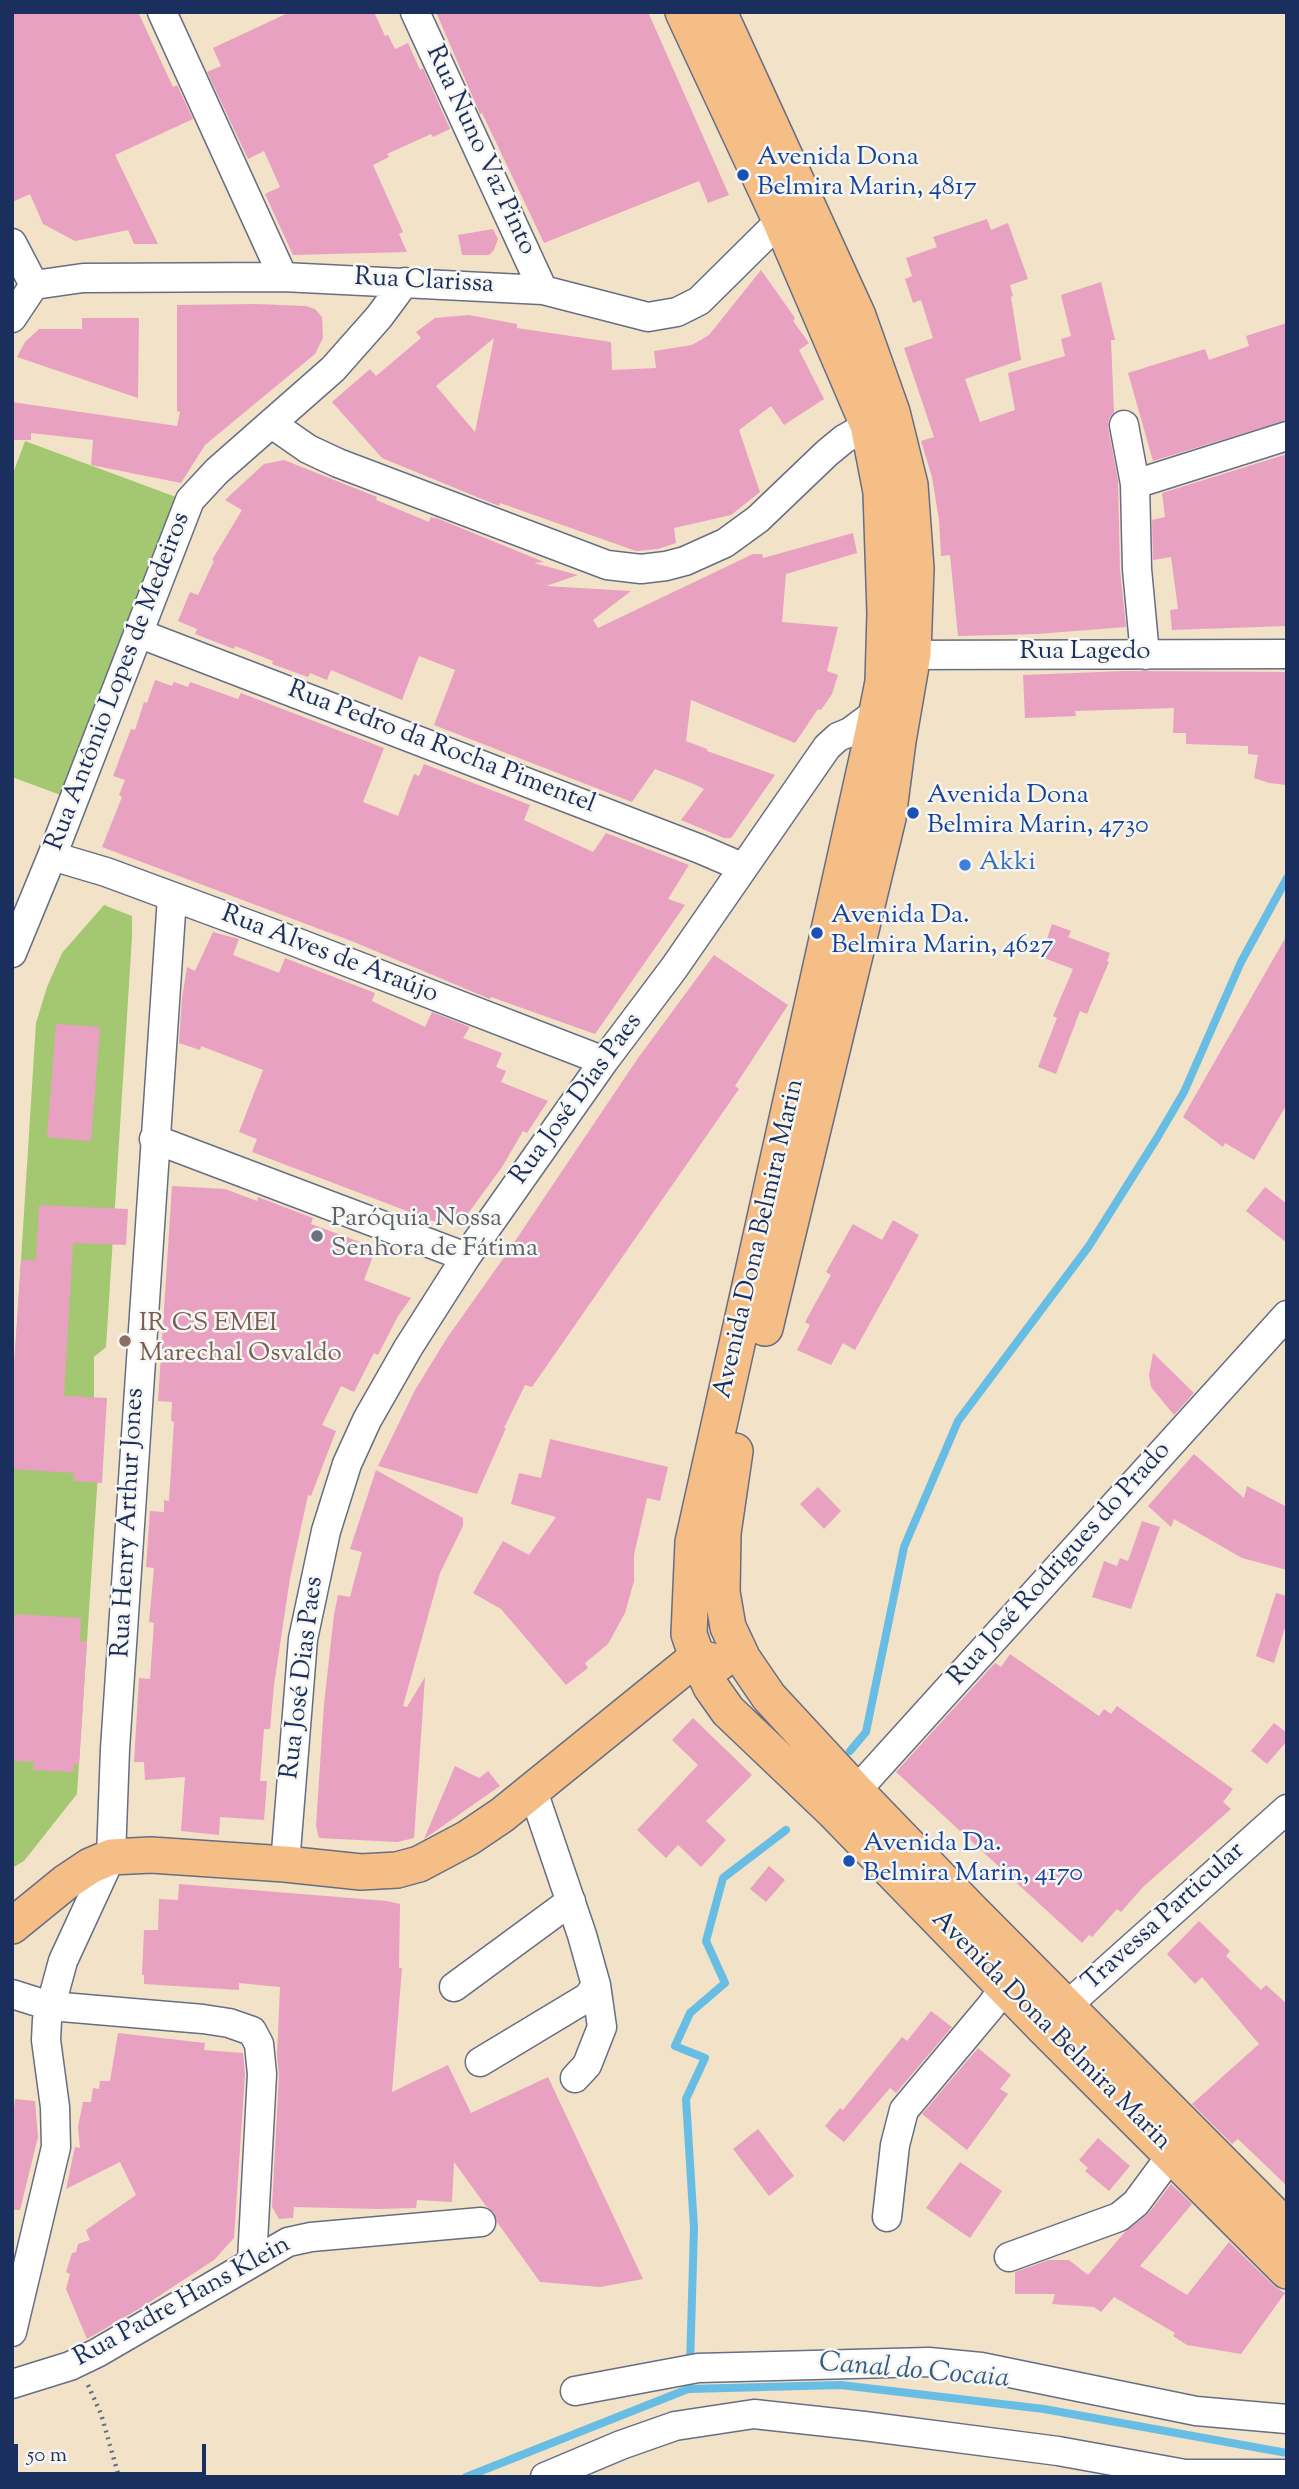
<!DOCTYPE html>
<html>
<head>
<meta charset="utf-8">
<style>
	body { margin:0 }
	#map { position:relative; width:1299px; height:2489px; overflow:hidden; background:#f2e2c8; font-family:"Sorts Mill Goudy",serif }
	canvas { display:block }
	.frame { position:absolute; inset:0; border:14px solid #1b2f5e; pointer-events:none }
	.scale { position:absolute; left:14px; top:2444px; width:192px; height:32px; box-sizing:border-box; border:4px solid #1b2f5e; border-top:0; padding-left:9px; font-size:21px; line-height:24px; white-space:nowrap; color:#1b2f5e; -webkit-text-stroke:5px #f6f6f2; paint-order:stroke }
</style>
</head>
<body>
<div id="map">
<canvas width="1299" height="2489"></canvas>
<div class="frame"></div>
<div class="scale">50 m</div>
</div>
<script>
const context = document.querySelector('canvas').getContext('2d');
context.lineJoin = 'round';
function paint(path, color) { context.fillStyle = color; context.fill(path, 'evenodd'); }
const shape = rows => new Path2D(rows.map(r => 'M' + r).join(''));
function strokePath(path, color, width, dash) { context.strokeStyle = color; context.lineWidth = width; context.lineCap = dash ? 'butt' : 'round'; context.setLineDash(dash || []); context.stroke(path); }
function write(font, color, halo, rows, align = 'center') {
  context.font = font + ' "Sorts Mill Goudy",serif'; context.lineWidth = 5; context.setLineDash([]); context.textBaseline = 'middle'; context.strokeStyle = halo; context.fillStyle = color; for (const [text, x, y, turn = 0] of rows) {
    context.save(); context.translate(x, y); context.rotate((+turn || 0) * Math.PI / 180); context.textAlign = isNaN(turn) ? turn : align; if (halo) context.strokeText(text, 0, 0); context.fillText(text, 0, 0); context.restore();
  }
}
paint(shape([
	[25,441,176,497,66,797,12,777,12,476],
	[104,905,132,916,132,937,106,1347,94,1357,94,1401,99,1458,77,1794,24,1861,12,1868,12,1402,36,1023,47,987,62,953]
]), '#a4c872');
strokePath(shape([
	[850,1751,866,1732,904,1547,958,1421,1089,1246,1157,1138,1184,1092,1241,962,1287,878],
	[690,2366,694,2228,686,2099,705,2058,675,2046,690,2013,725,1983,706,1941,723,1878,786,1830],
	[466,2477,688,2389,841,2385,1044,2409,1287,2453]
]), '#67bde4', 8);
paint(shape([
	[12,12,138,12,173,87,177,85,193,119,115,155,158,244,134,244,128,230,75,241,43,224,30,194,12,202],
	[290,12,374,12,385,36,388,35,395,49,408,43,420,70,423,68,450,129,433,137,431,134,387,154,389,157,373,165,403,232,399,234,407,252,293,255,265,194,280,187,264,151,248,159,207,72,221,66,213,48],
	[436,12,648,12,729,195,708,203,699,181,544,243,482,113,480,114],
	[987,219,991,230,1008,223,1028,279,1010,285,1013,296,1011,297,1021,360,965,379,980,422,1015,410,1008,373,1065,356,1061,339,1071,336,1061,295,1101,282,1115,340,1111,340,1114,412,1109,419,1108,427,1118,481,1120,570,1126,627,1037,634,958,636,950,555,941,556,939,520,932,477,921,441,934,437,904,348,933,338,921,300,913,303,905,279,912,276,906,258,937,247,933,237],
	[493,229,498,239,494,250,489,255,462,255,458,235],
	[761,270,795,318,793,321,809,343,799,350,824,399,784,425,771,406,739,430,760,492,731,515,674,528,676,543,658,549,636,551,500,503,499,506,382,458,332,402,370,369,376,376,421,338,416,332,435,318,469,315,517,324,517,328,611,342,612,370,656,368,654,351,692,345,709,335],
	[494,338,475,432,436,386],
	[255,304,306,306,315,309,322,317,323,338,315,354,205,445,181,483,91,465,93,440,31,433,31,440,12,440,12,402,177,426,180,412,177,411,177,305],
	[82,318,139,318,138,398,17,357,25,342,39,329,82,329],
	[1287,323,1287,420,1153,461,1128,373,1205,349,1209,360,1249,346,1246,336],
	[1287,454,1287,626,1172,630,1170,610,1178,609,1171,557,1153,560,1152,520,1165,517,1162,493],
	[284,460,377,497,376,500,429,522,431,517,436,519,434,517,544,562,534,563,578,575,546,586,631,591,593,620,598,628,753,554,762,554,763,558,853,533,857,553,786,574,782,622,838,627,827,671,838,675,832,694,821,710,818,709,795,743,691,700,686,741,707,749,707,751,775,775,731,838,724,838,681,820,704,789,694,784,655,769,632,802,434,725,455,670,419,656,402,700,331,670,327,680,310,673,308,677,272,664,273,661,235,646,234,649,195,634,197,629,178,621,190,592,198,595,214,561,212,560,242,510,225,500,264,464],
	[1125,671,1287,672,1287,785,1269,783,1254,778,1258,755,1248,754,1248,746,1186,744,1186,733,1173,733,1174,708,1075,711,1076,716,1025,718,1023,675],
	[155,680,172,686,174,682,188,687,190,682,238,699,241,693,384,748,363,802,398,816,414,774,419,776,424,764,530,805,524,820,593,852,606,833,689,865,668,899,685,905,595,1034,491,997,490,999,354,942,102,847,122,797,119,795,125,780,113,776,131,729,135,730,144,702,147,703],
	[1052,924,1071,931,1068,937,1110,953,1107,961,1109,962,1087,1014,1080,1011,1056,1074,1038,1067,1057,1018,1053,1016,1073,969,1041,957],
	[213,932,239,939,233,955,279,973,285,958,375,993,372,1001,425,1027,432,1012,470,1027,463,1038,502,1053,496,1067,506,1071,501,1082,548,1101,527,1133,523,1131,502,1167,464,1219,447,1210,441,1224,252,1152,257,1139,239,1132,263,1070,201,1046,200,1050,179,1043,182,998,187,967,195,971],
	[1287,935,1287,1104,1254,1160,1225,1143,1223,1147,1183,1117],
	[714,955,788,1005,735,1086,739,1089,730,1102,532,1387,525,1385,504,1428,506,1428,477,1494,378,1466,415,1390,447,1338,505,1256,638,1058],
	[56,1024,100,1027,91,1141,47,1137],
	[172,1186,225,1189,257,1201,258,1197,313,1218,311,1224,376,1248,364,1280,411,1298,398,1316,378,1355,374,1353,354,1392,341,1386,322,1425,336,1431,311,1496,308,1495,290,1578,274,1685,270,1729,264,1729,260,1781,267,1781,264,1820,220,1817,219,1835,181,1831,185,1777,145,1780,144,1762,134,1762,139,1678,150,1679,154,1623,149,1622,154,1568,146,1567,150,1511,164,1512,164,1500,169,1501,174,1422,171,1421,172,1402,158,1401],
	[1265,1187,1287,1204,1287,1243,1246,1211],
	[39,1205,128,1209,126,1245,73,1243,64,1396,107,1398,102,1483,74,1481,74,1473,12,1469,12,1396,21,1260,36,1260],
	[893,1220,919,1235,855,1350,843,1343,831,1365,797,1350,810,1325,805,1322,831,1275,826,1272,853,1224,882,1240],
	[1153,1353,1194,1393,1174,1415,1151,1387,1149,1375],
	[550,1439,668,1467,660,1501,647,1498,634,1555,634,1581,625,1613,608,1644,585,1663,588,1668,566,1685,501,1609,473,1593,503,1541,529,1555,556,1517,511,1504,519,1473,541,1478],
	[1194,1454,1244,1498,1247,1486,1287,1507,1287,1570,1242,1558,1174,1519,1171,1527,1148,1506],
	[376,1470,463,1518,463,1526,440,1573,403,1706,407,1707,425,1677,414,1838,397,1842,319,1838,316,1826,324,1704,334,1615,338,1595,350,1597,362,1552,350,1549],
	[818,1487,841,1511,824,1529,800,1504],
	[1142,1521,1160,1527,1131,1609,1092,1597,1104,1561,1117,1566,1120,1558,1128,1561],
	[1276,1593,1287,1596,1287,1621,1274,1663,1256,1656],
	[15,1614,81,1618,80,1641,87,1641,79,1765,74,1764,73,1772,33,1770,34,1762,12,1761,12,1636],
	[1010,1654,1099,1716,1104,1709,1111,1714,1117,1706,1233,1789,1223,1802,1231,1809,1143,1887,1121,1912,1117,1909,1092,1937,1089,1935,1082,1943,896,1772,995,1663,1001,1667],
	[693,1718,752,1775,706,1821,726,1840,701,1867,678,1845,666,1858,637,1830,698,1765,672,1740],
	[1274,1723,1287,1733,1287,1741,1267,1764,1251,1751],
	[455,1766,479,1778,488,1771,500,1786,424,1839],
	[769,1866,785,1880,766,1902,750,1889],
	[179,1884,387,1901,400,1904,399,1968,402,1968,392,2092,448,2065,471,2113,548,2077,643,2279,600,2287,540,2282,497,2222,494,2212,486,2206,454,2162,452,2202,417,2200,416,2208,378,2209,294,2207,293,2218,279,2219,272,2207,279,2075,277,2056,280,1987,239,1983,239,1990,144,1984,144,1975,142,1975,144,1930,158,1930,159,1899,178,1900],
	[1199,1921,1230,1951,1226,1956,1261,1990,1266,1985,1287,2004,1287,2186,1238,2139,1232,2144,1192,2104,1259,2044,1202,1977,1195,1984,1167,1954],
	[931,2011,952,2027,896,2093,890,2088,844,2142,829,2130,825,2126,840,2108,843,2110,902,2037,907,2041],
	[118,2033,205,2043,204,2050,243,2053,245,2074,234,2238,214,2260,142,2307,87,2339,66,2289,70,2274,66,2272,72,2253,76,2252,78,2244,90,2240,86,2230,136,2195,120,2162,66,2189,75,2147,80,2148,78,2127,83,2102,91,2102,93,2088,99,2089,100,2081,110,2081],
	[978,2048,1011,2075,1000,2089,1008,2094,967,2150,922,2114],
	[15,2099,35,2101,38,2137,20,2210,12,2210,12,2129],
	[758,2129,794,2176,769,2196,733,2149],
	[1098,2138,1130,2166,1109,2191,1085,2171,1088,2168,1079,2160],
	[960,2162,1002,2191,970,2238,926,2208],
	[1171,2184,1192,2204,1140,2266,1187,2295,1229,2242,1273,2285,1285,2293,1241,2354,1187,2345,1173,2336,1175,2333,1114,2297,1101,2312,1094,2307,1052,2304,1055,2294,1015,2294,1015,2272,1049,2260,1069,2260,1088,2275,1124,2233,1149,2213]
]), '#e8a1c1');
const minor = shape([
	[162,12,283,277],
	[415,12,543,290],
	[12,243,34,285],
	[12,318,34,285,83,278,283,277,543,290,648,317,677,312,699,301,793,208],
	[272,424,308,449,338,463,607,565,641,569,666,566,685,561,725,543,758,519,827,453,844,439,885,416],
	[1124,425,1135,484,1137,569,1145,655],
	[1135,484,1287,436],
	[138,633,700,849,742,867],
	[894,655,1287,654],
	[52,856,106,872,293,941,604,1061],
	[12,953,52,856,190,500,217,471,333,369,379,317,405,282],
	[154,1139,466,1257],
	[840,1804,856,1791,1287,1315],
	[285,1864,303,1639,326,1531,347,1464,367,1420,408,1348,466,1257,604,1061,674,968,827,747,838,737,850,732,877,712],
	[454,1987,571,1901],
	[12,1994,50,2006,203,2019,229,2023,252,2031,259,2044,262,2074,252,2261],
	[1051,2020,1287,1809],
	[480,2062,588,1997,596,1985,582,1935,533,1791],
	[575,2078,587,2065,602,2027,596,1985],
	[887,2217,895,2145,904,2110,991,2006,1015,1972],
	[1009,2257,1119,2217,1136,2203,1184,2138],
	[12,2332,56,2147,55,2107,46,2040,47,2020,63,1961,111,1857,115,1749,172,897],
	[12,2384,70,2366,97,2353,288,2242,311,2237,481,2222],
	[575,2391,698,2368,929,2362,981,2367,1196,2411,1287,2419],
	[545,2477,621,2445,675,2426,754,2414,864,2426,1058,2451,1185,2474,1287,2474]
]);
const major = shape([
	[683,12,780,220,868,425,881,492,885,613,883,682,873,732,693,1542,689,1634,697,1657,711,1687,728,1711,833,1811,1043,2027,1287,2271],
	[719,12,858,316,892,412,910,485,916,568,913,654,898,741,888,818,765,1328],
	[735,1451,723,1533,722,1592,728,1627,743,1659,769,1697,856,1791,969,1908,1287,2228],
	[12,1926,66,1882,90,1866,111,1857,151,1855,285,1864,361,1872,397,1870,419,1864,468,1838,502,1815,697,1657,719,1663]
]);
strokePath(minor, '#666e83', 31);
strokePath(major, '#666e83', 38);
strokePath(shape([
	[88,2385,101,2414,119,2477]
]), '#666e83', 4.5, [2, 5]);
strokePath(minor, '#fff', 28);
strokePath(major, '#f6be87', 35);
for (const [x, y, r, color] of [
	[743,175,7,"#1a4fb4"],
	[913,813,7,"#1a4fb4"],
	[965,865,7,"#3f7fe0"],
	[817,933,7,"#1a4fb4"],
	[317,1236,7,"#6b7280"],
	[125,1341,7,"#8d6e63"],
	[849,1861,7,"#1a4fb4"]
]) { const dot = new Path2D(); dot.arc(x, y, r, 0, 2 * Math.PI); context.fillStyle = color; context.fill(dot); strokePath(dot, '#f6f6f2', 2.5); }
write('26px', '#1b2f5e', '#f6f6f2', [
	["Rua Nuno Vaz Pinto",479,151,65],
	["Rua Clarissa",424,283,3],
	["Rua Lagedo",1085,654],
	["Rua Antônio Lopes de Medeiros",120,682,-69],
	["Rua Pedro da Rocha Pimentel",441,749,21],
	["Rua Alves de Araújo",329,956,21],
	["Rua José Dias Paes",578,1100,-54],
	["Avenida Dona Belmira Marin",761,1239,-77],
	["Rua Henry Arthur Jones",130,1523,-87],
	["Rua José Rodrigues do Prado",1061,1565,-48],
	["Rua José Dias Paes",304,1678,-83],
	["Travessa Particular",1165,1918,-42],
	["Avenida Dona Belmira Marin",1050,2032,45],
	["Rua Padre Hans Klein",183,2303,-29]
]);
write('26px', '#164399', '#f6f6f2', [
	["Avenida Dona",757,160],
	["Belmira Marin, 4817",757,190],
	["Avenida Dona",927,798],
	["Belmira Marin, 4730",927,828],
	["Avenida Da.",831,918],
	["Belmira Marin, 4627",831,948],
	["Avenida Da.",863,1846],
	["Belmira Marin, 4170",863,1876]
], 'left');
write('26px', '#366cbe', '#f6f6f2', [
	["Akki",979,865]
], 'left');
write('26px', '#5b616d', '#f6f6f2', [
	["Paróquia Nossa",331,1221],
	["Senhora de Fátima",331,1251]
], 'left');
write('26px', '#785e54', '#f6f6f2', [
	["IR CS EMEI",139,1326],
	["Marechal Osvaldo",139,1356]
], 'left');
write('italic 28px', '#325a86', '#f6f6f2', [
	["Canal do Cocaia",914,2373,5]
]);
</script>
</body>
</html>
